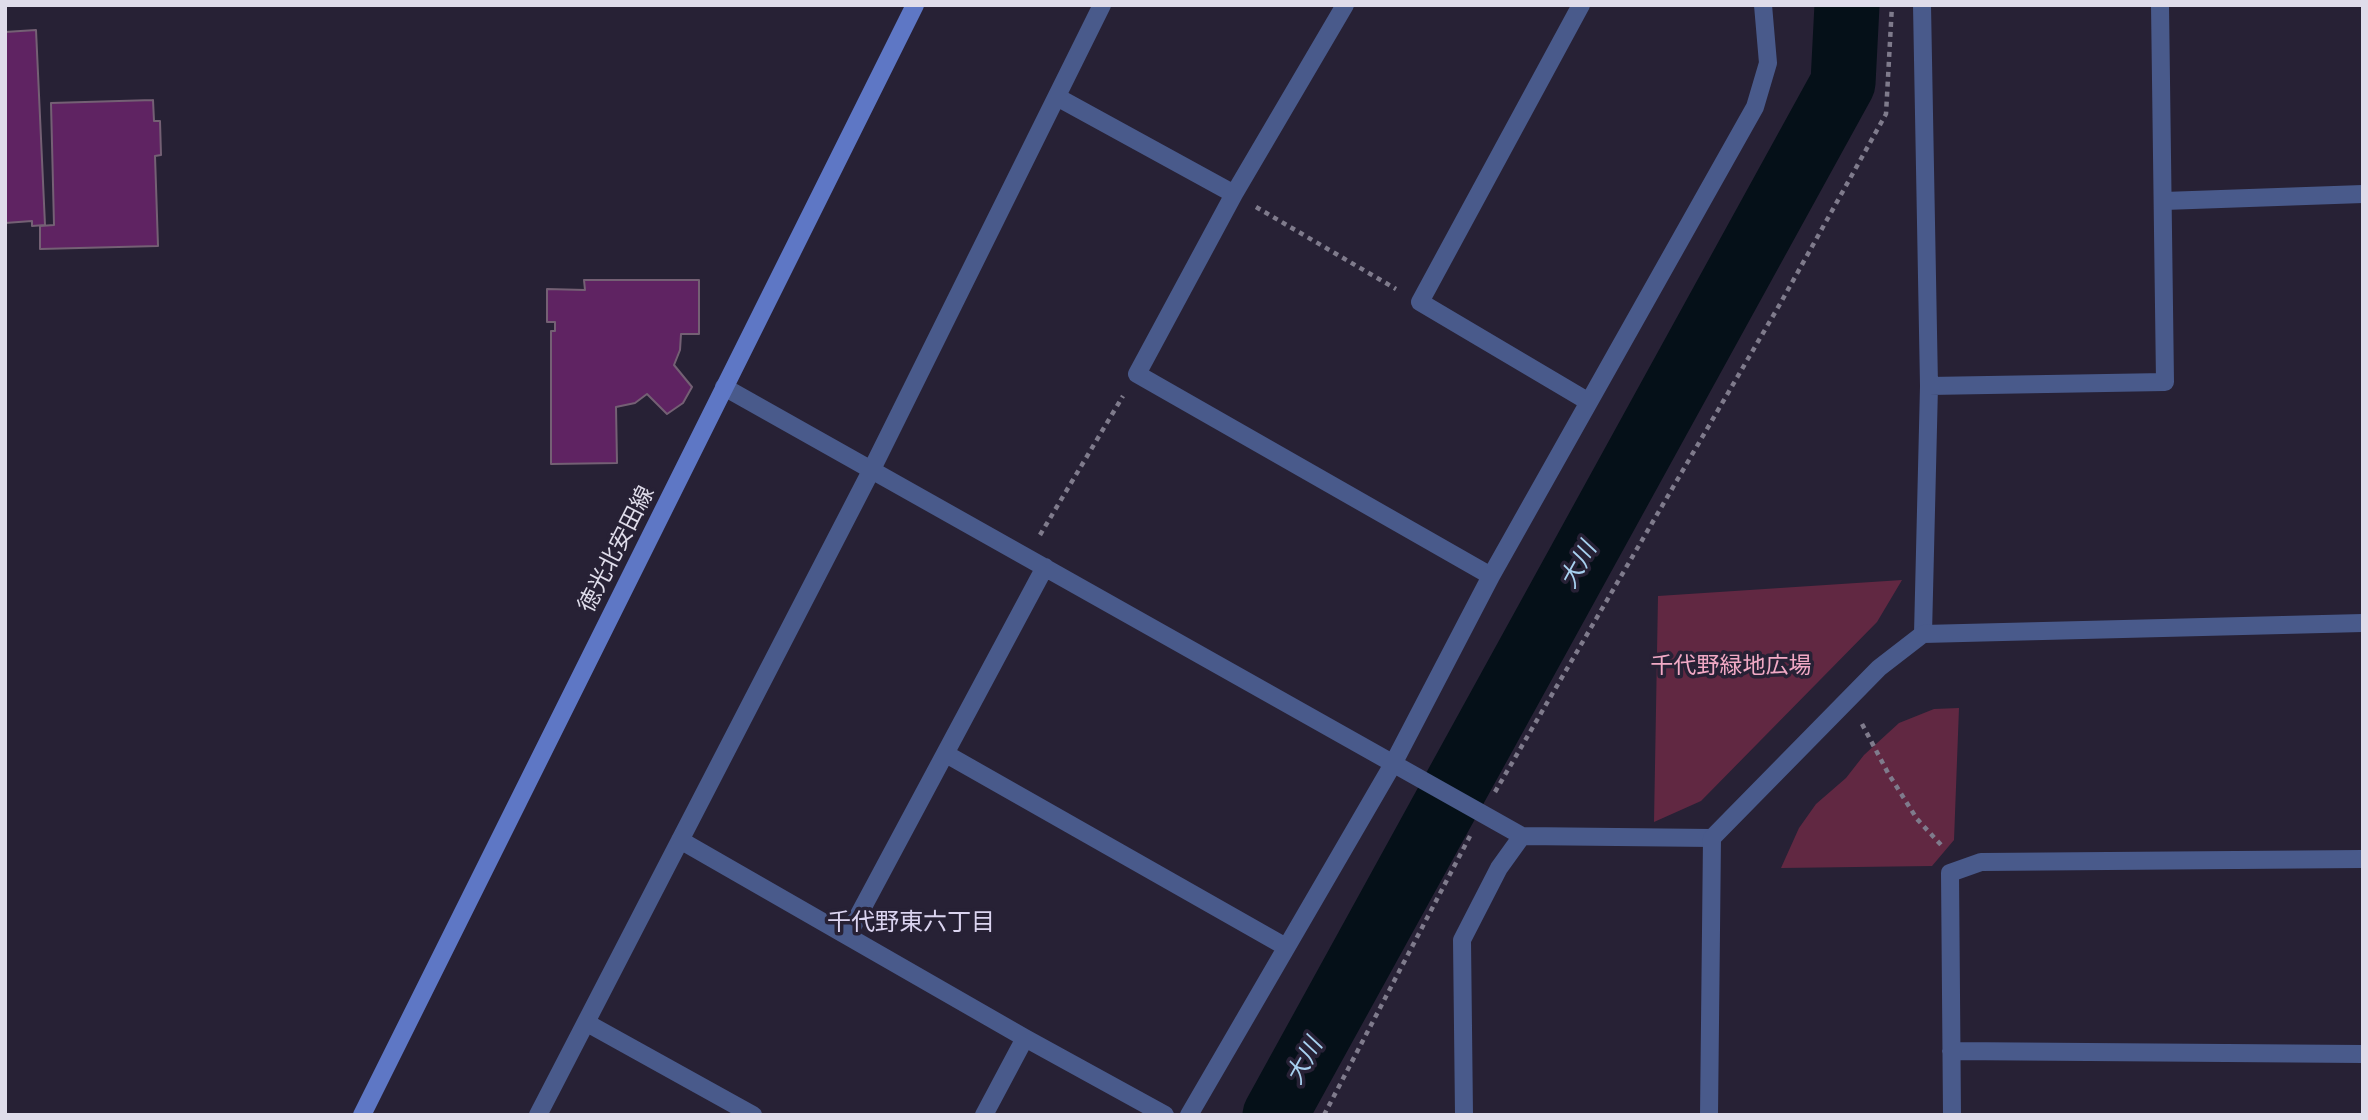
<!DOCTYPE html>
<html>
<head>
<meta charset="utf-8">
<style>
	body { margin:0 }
	#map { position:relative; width:2368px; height:1120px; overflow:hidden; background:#272135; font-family:Ubuntu,sans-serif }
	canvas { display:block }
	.frame { position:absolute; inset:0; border:7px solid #dfdcea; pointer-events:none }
</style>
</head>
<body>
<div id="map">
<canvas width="2368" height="1120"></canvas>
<div class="frame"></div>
</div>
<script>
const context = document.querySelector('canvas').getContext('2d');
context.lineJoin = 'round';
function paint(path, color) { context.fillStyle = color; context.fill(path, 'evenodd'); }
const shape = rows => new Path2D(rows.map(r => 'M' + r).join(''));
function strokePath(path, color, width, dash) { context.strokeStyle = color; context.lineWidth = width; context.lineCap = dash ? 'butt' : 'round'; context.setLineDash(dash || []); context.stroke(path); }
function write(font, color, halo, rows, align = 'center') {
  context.font = font + ' Ubuntu,"Noto Sans JP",sans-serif'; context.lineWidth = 7; context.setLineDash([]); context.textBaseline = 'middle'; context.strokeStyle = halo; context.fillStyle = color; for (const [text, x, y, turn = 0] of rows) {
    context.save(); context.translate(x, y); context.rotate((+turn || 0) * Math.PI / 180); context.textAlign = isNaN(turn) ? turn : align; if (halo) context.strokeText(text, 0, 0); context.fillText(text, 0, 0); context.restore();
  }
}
paint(shape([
	[1902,580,1877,622,1701,801,1654,822,1658,596],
	[1959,708,1954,840,1932,866,1781,868,1799,828,1816,804,1846,778,1864,755,1899,723,1934,709]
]), '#612842');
strokePath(shape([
	[1275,1115,1843,83,1847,5]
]), '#051018', 65);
const building = shape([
	[36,30,45,225,32,226,32,221,5,223,5,32,36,30],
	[153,100,154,121,160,121,161,155,155,156,158,246,40,249,40,226,54,225,51,103,153,100],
	[584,280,699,280,699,334,681,334,680,350,674,365,692,387,683,403,667,414,647,394,635,403,616,407,617,463,551,464,551,331,555,331,555,322,547,322,547,289,585,290,584,280]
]);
paint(building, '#5f2362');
strokePath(building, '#746074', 2);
strokePath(shape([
	[1256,207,1396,289],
	[1040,535,1123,396],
	[1862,724,1888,773,1917,819,1943,847],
	[1495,792,1780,304,1886,114,1892,5],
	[1324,1115,1470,836]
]), '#7f7b8c', 4.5, [5, 5]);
strokePath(shape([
	[1345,5,1234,194,1137,374,1491,576],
	[1581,5,1420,302,1589,402],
	[1922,5,1929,386,1923,634],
	[1057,97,1234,194],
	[2164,201,2363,194],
	[1929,386,2165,382,2160,5],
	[724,387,1522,836,1712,838],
	[946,754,1286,947],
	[680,840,1025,1038,1165,1115],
	[848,935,1045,567],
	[587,1023,753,1115],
	[1951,1051,2363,1054],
	[538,1115,871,471,1102,5],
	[984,1115,1025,1038],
	[1189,1115,1393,764,1491,576,1755,107,1768,63,1763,5],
	[1464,1115,1462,940,1499,868,1522,836],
	[1952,1115,1950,873,1981,862,2363,859]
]), '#495a8b', 18);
strokePath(shape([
	[1709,1115,1712,838,1879,668,1923,634,2363,623]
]), '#495a8b', 18);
strokePath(shape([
	[362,1115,915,5]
]), '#5e77c5', 18);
write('23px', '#dfdcea', '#272135', [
	["徳光北安田線",616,549,-63]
]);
write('23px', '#f1a9c5', '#272135', [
	["千代野緑地広場",1731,665]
]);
write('italic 24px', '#a8d1f0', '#272135', [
	["大川",1578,565,-61],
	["大川",1304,1061,-61]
]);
write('24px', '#dbd4f0', '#272135', [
	["千代野東六丁目",911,922]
]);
</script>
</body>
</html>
